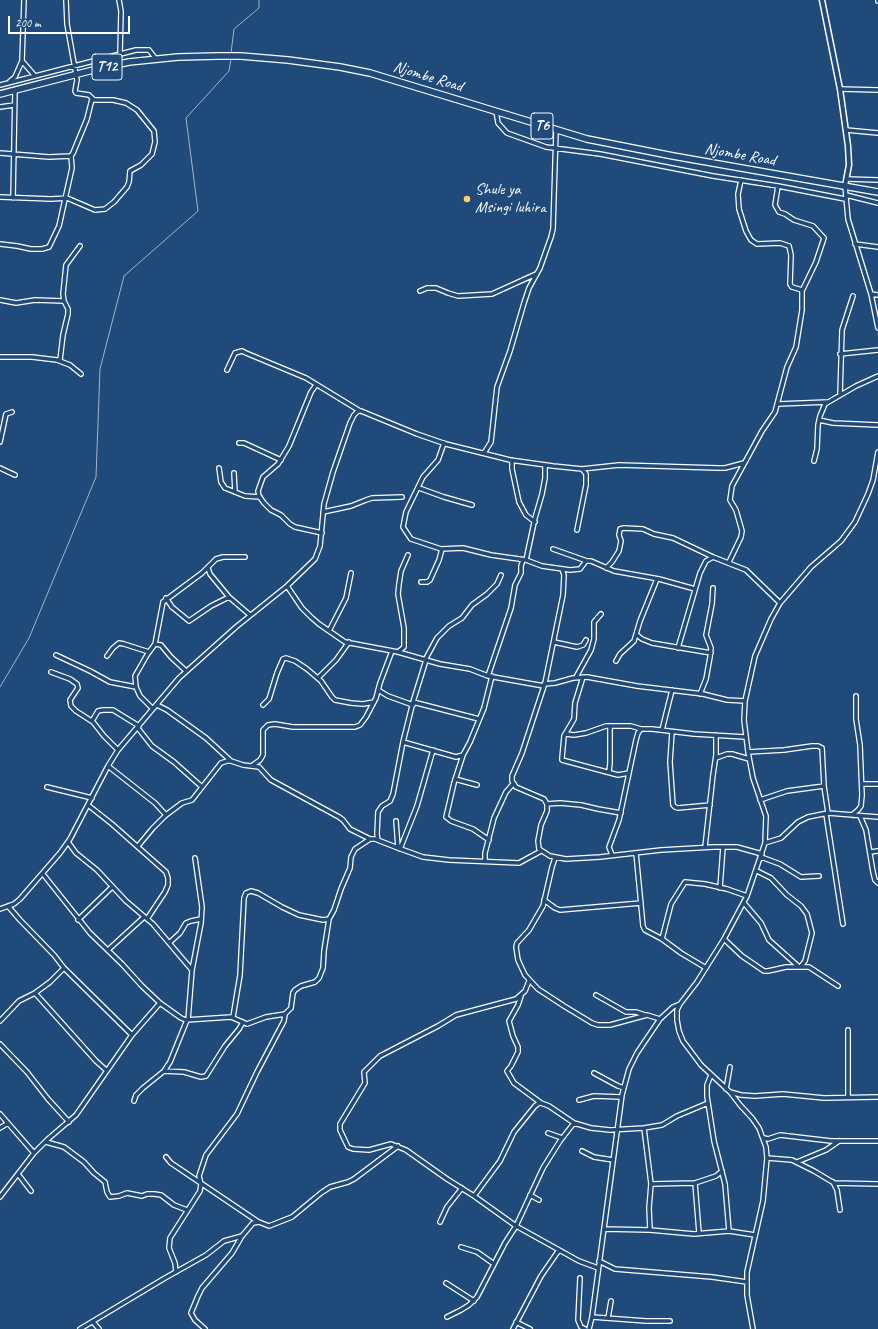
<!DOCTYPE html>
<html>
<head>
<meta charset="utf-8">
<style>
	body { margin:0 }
	#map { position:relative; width:878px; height:1329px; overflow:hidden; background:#1f4a7a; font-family:Caveat,sans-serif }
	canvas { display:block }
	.scale { position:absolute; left:8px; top:16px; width:122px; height:18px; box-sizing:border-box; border:2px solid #fff; border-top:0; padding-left:5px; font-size:12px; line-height:14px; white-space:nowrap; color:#fff; -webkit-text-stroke:3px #1f4a7a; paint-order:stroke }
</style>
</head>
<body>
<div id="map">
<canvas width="878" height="1329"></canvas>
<div class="scale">200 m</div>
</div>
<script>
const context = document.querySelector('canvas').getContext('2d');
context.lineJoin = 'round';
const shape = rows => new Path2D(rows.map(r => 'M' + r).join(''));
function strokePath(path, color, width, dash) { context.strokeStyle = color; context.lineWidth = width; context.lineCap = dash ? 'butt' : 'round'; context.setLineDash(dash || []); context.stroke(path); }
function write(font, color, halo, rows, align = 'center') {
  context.font = font + ' Caveat,sans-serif'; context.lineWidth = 3; context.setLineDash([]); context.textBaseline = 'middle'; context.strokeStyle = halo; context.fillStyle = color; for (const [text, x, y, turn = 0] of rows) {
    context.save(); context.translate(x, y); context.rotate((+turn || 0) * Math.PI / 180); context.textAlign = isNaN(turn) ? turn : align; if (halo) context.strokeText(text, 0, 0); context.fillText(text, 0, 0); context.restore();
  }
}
strokePath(shape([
	[231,53,234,29,259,8,259,0],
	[0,687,29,638,96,477,100,369,124,276,198,211,186,118,229,71,231,59]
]), '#a3b5c8', 1);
const minor = shape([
	[119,0,121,11,120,54],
	[878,0,878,1],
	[22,61,35,76],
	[10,81,15,77,22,61,24,0],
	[0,85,136,50,149,50,156,59],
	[840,89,878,90],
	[0,107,14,105],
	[496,111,498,123,507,133,546,147,600,154,713,176,778,186,845,199],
	[846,130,878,133],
	[0,153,49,157,71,156,73,153,87,119,92,99],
	[847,179,878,180],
	[741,180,738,194,739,209,746,231,751,240,757,244,780,243,789,246,791,255,790,284,792,287,802,290],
	[845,186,848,219,871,294,878,328],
	[846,195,878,203],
	[0,197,51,199,67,198,95,210,105,209,114,202,127,187,129,182,130,171,141,165,152,154,155,142,154,131,137,110,126,103,113,100,94,100,89,95,76,93,75,91,77,80,67,24,66,0],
	[13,198,15,90],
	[0,244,17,246,31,249,42,249,49,247,59,226,72,168,71,156],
	[855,244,878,247],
	[420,291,427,288,436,288,448,293,458,296,492,294,536,274],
	[871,294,878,295],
	[0,300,16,303,35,300,64,301],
	[840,354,878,350],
	[0,357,32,357,57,360,70,365,81,374],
	[60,360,63,335,68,314,68,309,64,301,63,294,66,265,80,246],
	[227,370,235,353,242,351,246,353,306,378,360,411],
	[316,385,311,392,289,446,278,464,263,477,258,491,259,496,264,503,271,510,281,515,290,524,295,527,322,533],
	[840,395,842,330,853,296],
	[778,404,828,402],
	[819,420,833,423,878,425],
	[0,442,6,414,12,412],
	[239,443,244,443,281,460],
	[444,443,438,460,423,477,406,512,403,527,411,539,441,549,463,548,491,555,526,560,542,566,570,570,580,569,586,561,591,561,614,571,659,579,695,589],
	[484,453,491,442,497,387,510,351,524,303,529,288,540,268,551,237,553,229,556,131],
	[512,460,512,469,519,502,526,515,535,522],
	[814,461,817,449,818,425,820,416,825,404,856,386,878,376],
	[0,468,15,475],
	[219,468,221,482,225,488,245,496,260,497],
	[234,473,235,492],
	[419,488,444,497,472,505],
	[323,512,351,506,366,500,372,498,402,497],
	[577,530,586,485,586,474,582,469],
	[553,549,587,561],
	[526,560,535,518,542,494,545,478,545,465],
	[729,562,741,537,742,531,736,510,730,500,732,486,762,431,775,412,787,367,796,347,802,310,802,291,816,262,824,238,813,226,794,220,785,214,779,212,775,205,778,186],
	[208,568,210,574,229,597,250,615],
	[606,568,612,562,619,551,621,541,619,535,620,529,624,528,643,529,654,534,673,538,713,557,746,570,780,603],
	[562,569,564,575,563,595,545,683,522,753,512,776,512,781,516,787,544,799,547,804,547,811,541,825,538,841,539,849,550,856,566,859,600,857,661,850,714,847,737,847,762,854],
	[421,582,427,582,430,580,439,560,442,549],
	[287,586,302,608,311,617,319,624,345,642,398,652,440,664,470,669,488,676,544,686],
	[166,598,172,607,189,621,211,606,229,597],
	[329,631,346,598,351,573],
	[637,635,642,639,652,643,711,653],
	[554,642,577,647,583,645,586,640],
	[155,644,161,645,171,657,186,671],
	[678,648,700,573,706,561,713,557],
	[398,652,404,647,404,628,398,594,399,584,401,571,408,555],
	[56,655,90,671,110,682,136,687],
	[107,656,113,648,119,643,124,644,149,652],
	[425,660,437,638,449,626,462,618,472,605,487,594,497,584,501,575],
	[616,661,620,654,634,641,640,621,657,579],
	[51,672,70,679,77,684,78,688,70,700,71,706,76,711,93,722,104,736,118,750],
	[488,676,511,608,515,585,521,573,521,566,523,560],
	[576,677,591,650,594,639,594,622,601,614],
	[583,677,575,703,574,719,564,736,562,758,562,760,618,775,629,773],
	[318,678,336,660,349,642],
	[544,684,555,683,573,678,587,677,637,686,703,694,727,700,745,701],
	[378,690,388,696,413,705],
	[700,694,706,679,710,657,711,648,706,635,712,604,713,588],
	[413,702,479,719],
	[157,705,167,710,206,738,231,761,243,765,259,767,271,780,339,817,343,820,350,829,370,839,375,839,398,848,423,857,449,860,519,863,541,851],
	[263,705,269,699,277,673,283,659,286,658,295,661,307,669,321,681,332,697,335,700,351,703,363,704,374,702],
	[153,709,140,696,136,687,135,676,147,655,155,644,163,602,202,573,216,559,223,557,245,557],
	[92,721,98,711,103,710,113,710,139,726],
	[137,727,152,746,174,762,202,787],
	[662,730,672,690],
	[672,732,670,762,673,805,675,807,678,808,710,805],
	[566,734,574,735,586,733,606,726,631,726,641,729],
	[403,742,456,757,463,755,470,742,484,708,492,676],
	[748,752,784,750,812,746,818,746,822,748,824,786,828,813],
	[463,755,454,783,446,817,451,821,473,829,489,840],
	[716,758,727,754,732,754,749,759],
	[253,765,260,760,263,755,263,730,268,725,275,724,293,727,355,727,360,725,366,717,376,698,380,683,392,651],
	[108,766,155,803,166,815],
	[609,772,610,763,610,726],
	[455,779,477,785],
	[862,784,878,784],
	[47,787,92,798],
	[760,800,787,791,824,786],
	[547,804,560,803,581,805,598,809,621,813],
	[88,805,112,824,166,872,168,878,168,885,165,892,147,919],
	[826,814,843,924],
	[852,815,858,810,861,806,862,795,860,745,856,719,856,696],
	[860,816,866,830,873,872,875,880,878,883],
	[396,821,398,848],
	[378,840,377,834,378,812,382,806,390,801,393,794,403,742,413,702,426,660],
	[68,842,76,853,97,870,126,901,153,924,192,970],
	[765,843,781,838,798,822,808,817,828,813,878,817],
	[138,846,153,828,166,815,182,803,192,800,221,763,227,761,230,761],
	[705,847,713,775,716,755,716,735],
	[400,849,417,806,433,750],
	[870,852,878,851],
	[636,853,643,926,645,930,662,939,681,953,706,968],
	[612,855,609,847,619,820,636,740,638,733,641,729,652,729,694,734,745,737],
	[761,857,780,864,801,877,819,876],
	[555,858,552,867,543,906,529,930,517,943,516,947,518,960,525,975,538,989,564,1006,592,1023,598,1025,610,1025,647,1015,660,1019],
	[485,861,485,853,494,818,506,792,513,784],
	[757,871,771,878,787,895,801,906,807,914,812,933,805,961,801,966],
	[43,874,90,933,122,964,142,986,160,1003,181,1018,186,1020,231,1017,247,1024,266,1017,285,1014,291,1008,293,993,295,990,301,986,315,982,319,978,323,968,324,951,329,919],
	[720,888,723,847],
	[544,900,555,908,560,910,641,903],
	[744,903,761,923,769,940,798,966],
	[8,906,20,920,54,955,64,968,132,1035],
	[0,909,14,904,20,899,60,853,70,839,108,766,118,750,179,678,236,627,287,586,315,559,320,546,324,504,333,472,350,423,354,415,358,411,361,411,417,434,446,444,510,460,553,466,582,469,619,465,718,468,725,468,744,463],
	[78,920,112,887],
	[662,939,671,904,685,882,705,884,727,889,747,896],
	[724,939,742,956,764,971,768,971,786,967,809,967,838,986],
	[169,943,180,933,186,923,191,921,201,919],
	[108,950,144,917],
	[529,981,525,991,516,999,456,1015,438,1026,380,1056,364,1072,365,1083,340,1124,340,1130,348,1147,353,1149,369,1150,391,1144,406,1150,447,1179,474,1196,516,1226,579,1261,598,1268],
	[35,993,96,1061,106,1070],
	[596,995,626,1012,636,1012,645,1015],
	[521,996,518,1005,509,1021,513,1036,518,1047,518,1052,511,1066,507,1071,514,1083,541,1103],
	[680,1004,677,1010,677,1020,679,1031,683,1041,701,1065,730,1092,741,1095,755,1096,783,1094,824,1098,878,1097],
	[233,1017,240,975,244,898,246,893,251,891,258,893,282,907,299,915,323,920,329,919,334,910,341,889,350,868,351,857,355,849,370,839],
	[188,1020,192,970,201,923,202,907,195,858],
	[0,1021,19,1001,35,993,50,982,64,968],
	[848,1030,848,1097],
	[0,1044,27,1072,48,1099,69,1122],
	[164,1071,184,1072,201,1077,206,1076,225,1046,239,1029,243,1022],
	[594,1073,618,1086,624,1088],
	[711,1075,707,1085,707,1096,714,1141,725,1184,729,1231],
	[726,1089,730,1067],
	[730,1092,740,1105,752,1118,759,1128,766,1147,767,1158,763,1201,747,1272,747,1295,753,1329],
	[579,1100,594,1096,621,1097],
	[134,1101,136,1095,143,1088,164,1071,170,1062,187,1020],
	[0,1114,34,1153],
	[0,1128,8,1123],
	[644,1128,651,1184,649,1208,650,1230],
	[548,1133,562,1138],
	[764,1138,768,1139,780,1135,831,1141,878,1141],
	[46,1142,64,1147,84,1162,94,1173,105,1182,107,1192,110,1197,119,1196,127,1193,142,1196,147,1194,154,1194,161,1195,174,1205,187,1210],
	[582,1151,594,1157,613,1160],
	[166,1157,171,1163,257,1221],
	[767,1158,792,1160,814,1171,834,1183,878,1184],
	[797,1162,826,1150,839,1141],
	[18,1174,31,1191],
	[833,1182,837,1190,840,1210],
	[695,1183,699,1233],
	[651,1184,695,1183,716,1176,722,1171],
	[530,1195,539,1200],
	[474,1196,500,1161,514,1132,535,1106,539,1103,541,1103,549,1106,574,1123,591,1128,610,1130,644,1128,662,1125,677,1116,708,1103],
	[0,1197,34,1153,48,1139,76,1115,132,1035,160,1003],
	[440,1222,447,1207,462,1188],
	[604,1229,650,1230,694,1234,729,1231,755,1235],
	[461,1247,477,1252,494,1264],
	[599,1261,615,1269,712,1277,747,1282],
	[176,1272,175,1263,169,1248,170,1238,200,1191,201,1184,199,1176,206,1155,237,1114,257,1072,284,1021,285,1014],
	[580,1278,578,1320,581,1327,585,1329],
	[446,1283,474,1301],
	[447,1317,461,1310,469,1305,477,1297,505,1243,516,1226,543,1168,560,1141,574,1123],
	[592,1317,646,1321,670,1321],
	[608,1318,611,1301],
	[93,1322,99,1329],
	[516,1322,530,1329],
	[80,1329,165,1278,206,1255,224,1241,242,1236],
	[205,1329,195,1320,191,1313,198,1296,202,1288,232,1253,242,1236,253,1223,259,1222,269,1226,292,1217,321,1193,330,1187,348,1182,354,1179,398,1146],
	[513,1329,541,1276,559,1250],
	[589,1329,592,1317,622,1095,629,1069,637,1053,660,1019,673,1007,680,1004,697,982,724,939,747,896,765,843,766,816,753,778,748,752,744,720,745,701,755,656,771,619,780,603,811,567,841,541,855,522,868,494,873,480,878,452]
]);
const tertiary = shape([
	[822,0,840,89,848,146,849,165,845,186]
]);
const trunk = shape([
	[0,94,101,68,129,62,178,57,218,56,241,56,288,60,340,67,370,73,587,139,673,156,878,192]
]);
strokePath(minor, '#fff', 6);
strokePath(tertiary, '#fff', 7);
strokePath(trunk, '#fff', 8);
strokePath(minor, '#1f4a7a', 3.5);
strokePath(tertiary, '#1f4a7a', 4);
strokePath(trunk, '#1f4a7a', 5.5);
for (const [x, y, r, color] of [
	[467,199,4,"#ffd166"]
]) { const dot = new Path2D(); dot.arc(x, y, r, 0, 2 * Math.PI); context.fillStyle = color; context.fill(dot); strokePath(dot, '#1f4a7a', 1.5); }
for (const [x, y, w] of [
	[107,67,30],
	[542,126,22]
]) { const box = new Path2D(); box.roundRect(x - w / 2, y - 13, w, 26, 3); context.fillStyle = '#1f4a7a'; context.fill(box); strokePath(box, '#fff', 1); }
write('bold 15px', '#fff', null, [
	["T12",107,67],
	["T6",542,126]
]);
write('16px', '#fff', '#1f4a7a', [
	["Njombe Road",428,77,17],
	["Njombe Road",740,155,10]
]);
write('16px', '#fff', '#1f4a7a', [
	["Shule ya",475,190],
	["Msingi luhira",475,208]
], 'left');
</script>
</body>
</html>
